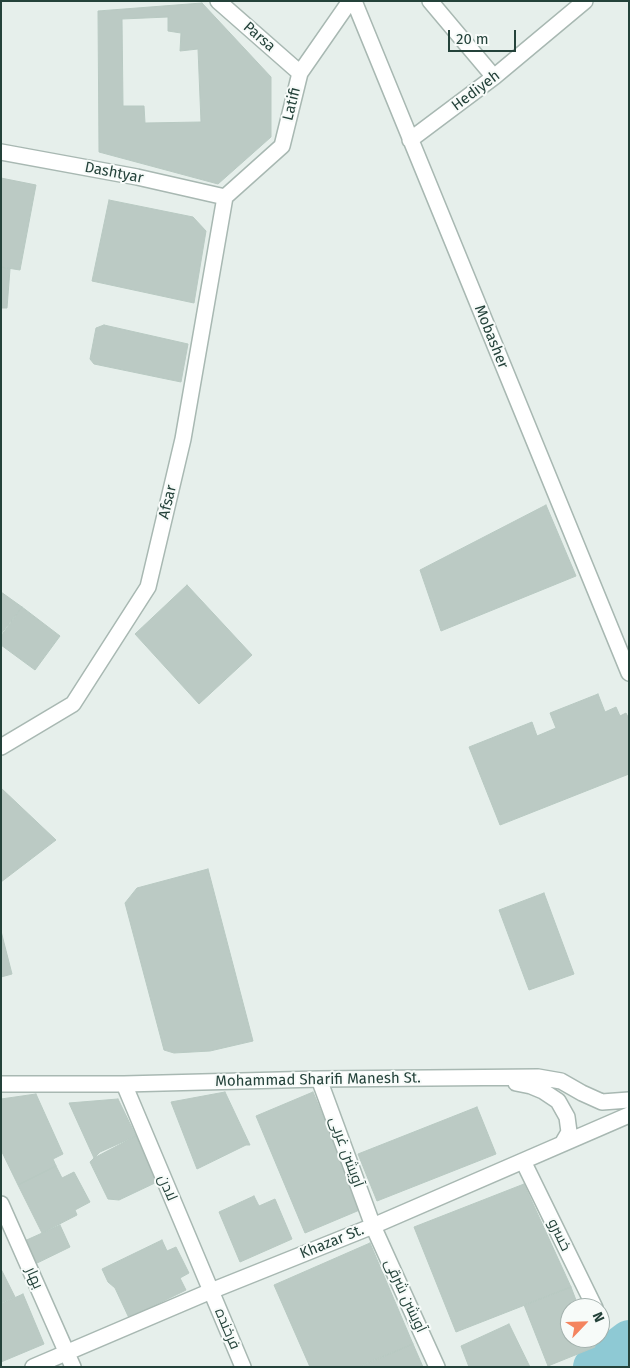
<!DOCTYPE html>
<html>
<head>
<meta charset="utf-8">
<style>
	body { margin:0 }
	#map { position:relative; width:630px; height:1368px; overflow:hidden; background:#e6efeb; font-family:"Fira Sans",sans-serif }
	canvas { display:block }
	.frame { position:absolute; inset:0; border:2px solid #24423a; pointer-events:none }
	.north { position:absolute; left:560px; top:1298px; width:50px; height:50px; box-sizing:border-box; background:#f7fbf9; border:1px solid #a3b1ad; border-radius:50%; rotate:66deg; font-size:14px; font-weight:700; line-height:20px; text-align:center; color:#24423a }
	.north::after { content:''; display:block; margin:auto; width:18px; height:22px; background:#f4845f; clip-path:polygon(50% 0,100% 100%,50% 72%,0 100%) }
	.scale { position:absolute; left:448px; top:30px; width:68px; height:22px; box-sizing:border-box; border:2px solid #24423a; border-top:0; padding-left:6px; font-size:15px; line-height:18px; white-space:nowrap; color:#24423a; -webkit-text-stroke:4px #f7fbf9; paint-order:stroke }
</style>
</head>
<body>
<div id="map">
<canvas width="630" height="1368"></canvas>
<div class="frame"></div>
<div class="north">N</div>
<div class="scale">20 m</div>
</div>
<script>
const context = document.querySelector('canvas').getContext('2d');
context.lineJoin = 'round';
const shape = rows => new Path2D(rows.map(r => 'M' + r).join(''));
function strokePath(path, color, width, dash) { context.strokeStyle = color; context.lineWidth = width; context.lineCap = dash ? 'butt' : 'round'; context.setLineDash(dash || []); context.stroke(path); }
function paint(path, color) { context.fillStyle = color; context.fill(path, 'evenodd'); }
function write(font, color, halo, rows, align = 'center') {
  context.font = font + ' "Fira Sans",Cairo,sans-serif'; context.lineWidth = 4; context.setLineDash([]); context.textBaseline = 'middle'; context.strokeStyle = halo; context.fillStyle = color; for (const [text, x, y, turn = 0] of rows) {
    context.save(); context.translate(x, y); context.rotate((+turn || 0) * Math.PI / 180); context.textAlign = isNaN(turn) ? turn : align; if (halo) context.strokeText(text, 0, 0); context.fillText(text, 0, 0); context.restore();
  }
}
strokePath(shape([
	[593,1367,629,1340]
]), '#8ec9d4', 40);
const building = shape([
	[202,3,271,77,271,137,218,184,99,152,98,11,202,3],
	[168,17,168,31,181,33,180,51,198,49,201,122,145,123,144,106,123,106,122,19,168,17],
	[1,178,36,185,20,270,1,267,1,178],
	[109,200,193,217,206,231,194,303,92,281,109,200],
	[1,267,10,269,7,308,1,308,1,267],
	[104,325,188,344,181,382,94,364,90,359,96,328,104,325],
	[546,505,576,576,441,631,420,570,546,505],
	[187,585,252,655,199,704,135,634,187,585],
	[1,592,22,607,1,634,1,592],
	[22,607,60,636,35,670,1,645,1,636,22,607],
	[598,694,605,712,616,707,620,716,626,713,629,719,629,774,500,825,469,747,532,722,537,736,556,728,550,713,598,694],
	[1,788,56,840,1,882,1,788],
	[208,869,253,1041,210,1051,174,1053,164,1050,125,903,137,888,208,869],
	[544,893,574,974,529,990,499,910,544,893],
	[1,931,12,974,1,977,1,931],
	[225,1092,250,1145,246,1145,197,1169,171,1102,225,1092],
	[313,1092,362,1209,305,1233,256,1116,313,1092],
	[36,1094,63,1154,53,1159,56,1166,18,1185,1,1150,1,1099,36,1094],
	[118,1099,136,1136,94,1158,69,1103,118,1099],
	[477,1107,496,1154,377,1201,358,1154,477,1107],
	[136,1136,157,1182,119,1200,108,1199,90,1162,100,1152,136,1136],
	[56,1166,62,1178,74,1172,90,1202,75,1210,77,1215,42,1233,18,1185,56,1166],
	[524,1184,571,1287,456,1332,414,1227,524,1184],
	[254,1196,259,1206,275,1199,292,1239,240,1262,219,1212,254,1196],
	[60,1225,70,1247,31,1266,20,1243,60,1225],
	[162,1240,167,1251,176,1247,189,1273,180,1278,186,1290,129,1318,115,1288,108,1282,102,1269,162,1240],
	[370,1243,413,1344,359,1367,310,1367,274,1285,370,1243],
	[1,1269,15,1297,1,1303,1,1269],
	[571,1287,579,1308,570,1308,570,1338,591,1338,595,1347,548,1366,524,1305,571,1287],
	[23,1294,44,1344,1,1362,1,1304,23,1294],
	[509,1324,530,1367,469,1367,461,1346,509,1324],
	[413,1344,423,1367,363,1367,362,1365,413,1344]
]);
paint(building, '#bbcac4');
strokePath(building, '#b8c9c2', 1);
const minor = shape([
	[218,1,300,73],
	[354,1,629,673],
	[430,1,494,77],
	[410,140,494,77,585,1],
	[1,152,137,177,225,197],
	[225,197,282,146,300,73,350,1],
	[1,747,73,704,148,587,183,439,225,197],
	[319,1079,373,1226,437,1367],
	[516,1083,531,1086,543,1091,558,1101,567,1117,569,1132,562,1144],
	[1,1084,124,1084,319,1079,538,1077,561,1081,582,1093,602,1102,629,1100],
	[124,1084,243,1367],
	[523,1161,595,1308],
	[1,1204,73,1367],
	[33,1367,211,1291,373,1226,629,1115]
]);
strokePath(minor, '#a8b8b2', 18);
strokePath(minor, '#fff', 15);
write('15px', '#24423a', '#f7fbf9', [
	["Parsa",259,37,41],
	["Hediyeh",476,91,-37],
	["Latifi",292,104,-76],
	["Dashtyar",114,173,11],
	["Mobasher",491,337,68],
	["Afsar",168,502,-76],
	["Mohammad Sharifi Manesh St.",318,1080,-1],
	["آویشن غربی",346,1152,70],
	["لادن",167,1188,67],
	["خسرو",559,1235,64],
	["Khazar St.",332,1242,-22],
	["بهار",34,1278,66],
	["آویشن شرقی",405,1296,65],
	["فرخنده",227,1329,67]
]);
</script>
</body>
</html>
